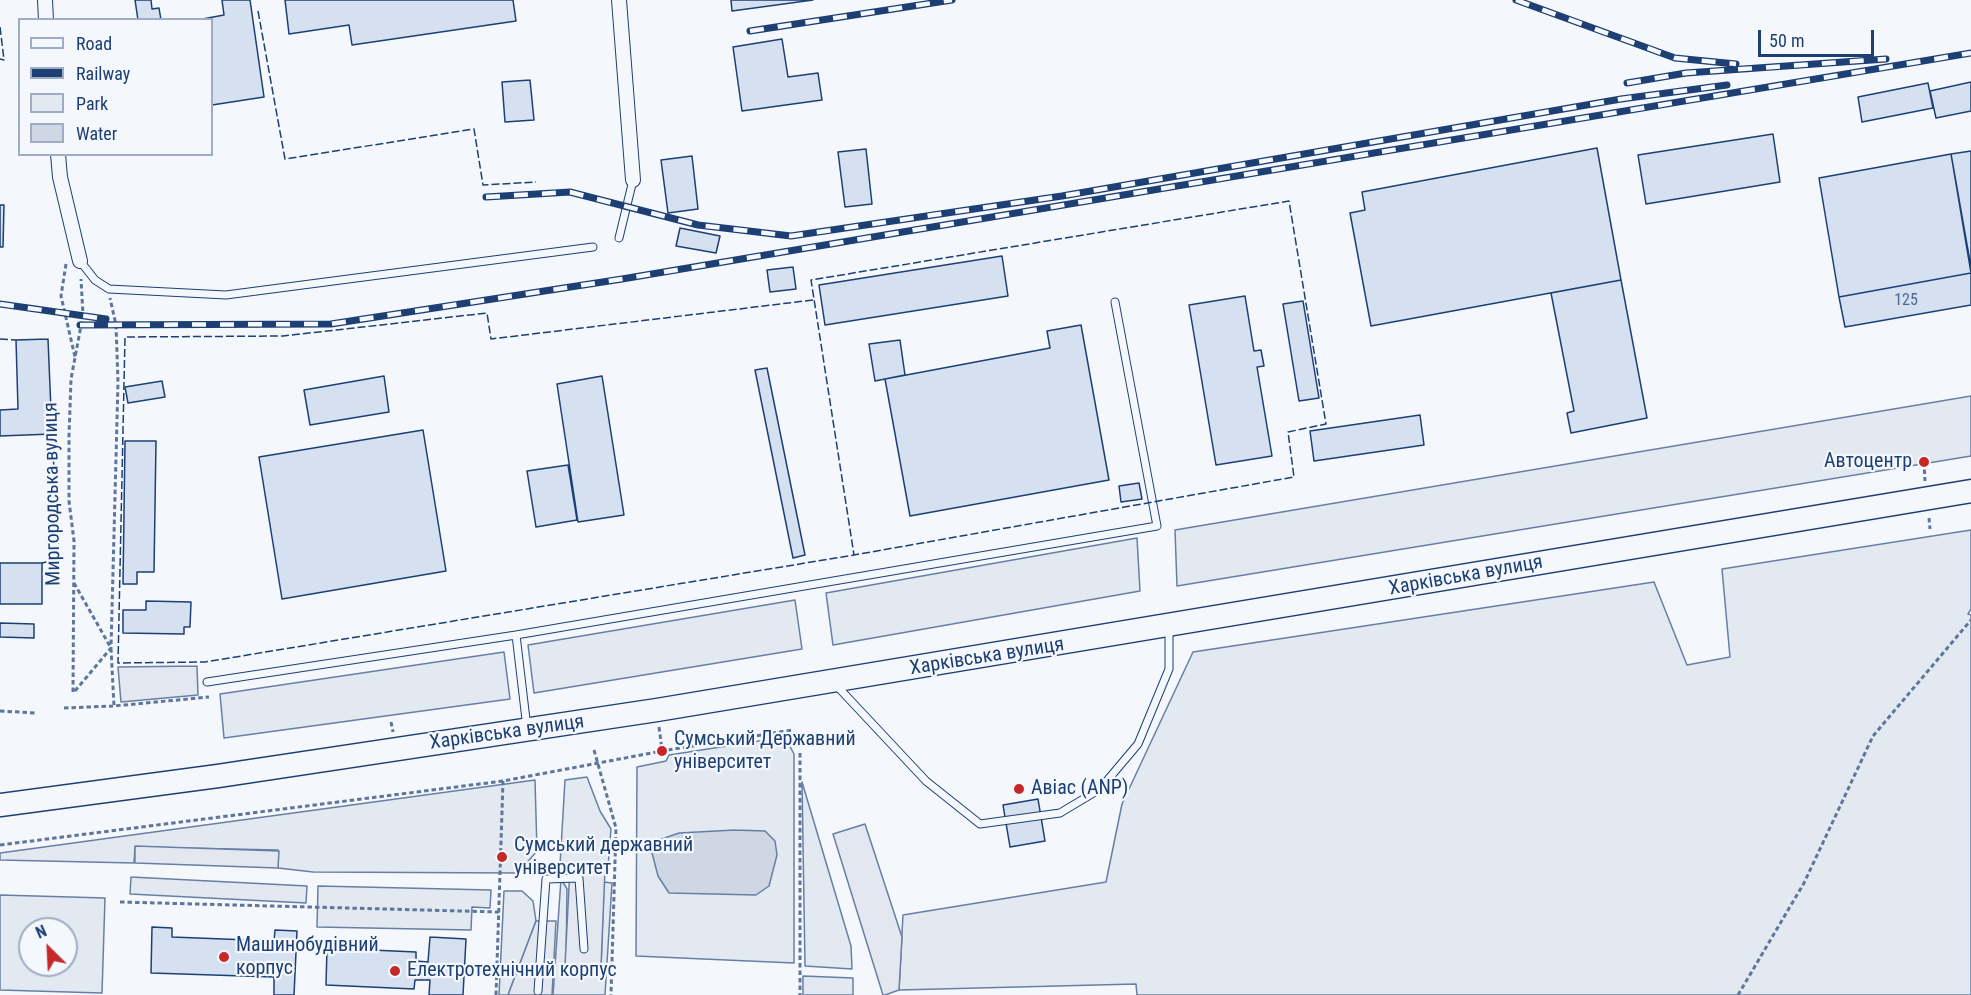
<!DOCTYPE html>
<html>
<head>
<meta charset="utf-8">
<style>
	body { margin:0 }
	#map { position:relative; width:1971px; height:995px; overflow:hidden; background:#f4f7fb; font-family:"Roboto Condensed",sans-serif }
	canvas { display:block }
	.legend { position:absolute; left:18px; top:18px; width:195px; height:138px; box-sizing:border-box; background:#f4f7fb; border:2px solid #9eadc5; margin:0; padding:8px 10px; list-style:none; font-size:18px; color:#1d3f73 }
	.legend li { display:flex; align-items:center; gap:12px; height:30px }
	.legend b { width:30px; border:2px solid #9eadc5 }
	.north { position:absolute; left:18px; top:917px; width:60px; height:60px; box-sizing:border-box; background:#f4f7fb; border:2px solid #9eadc5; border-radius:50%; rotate:336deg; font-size:16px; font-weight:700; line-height:24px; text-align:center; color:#1d3f73 }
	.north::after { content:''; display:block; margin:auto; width:21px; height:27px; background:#c62828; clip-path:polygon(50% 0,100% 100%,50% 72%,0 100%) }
	.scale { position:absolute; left:1758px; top:30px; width:116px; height:27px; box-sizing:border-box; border:3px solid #1d3f73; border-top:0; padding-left:8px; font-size:18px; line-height:21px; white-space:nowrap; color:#1d3f73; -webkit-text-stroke:4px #f4f7fb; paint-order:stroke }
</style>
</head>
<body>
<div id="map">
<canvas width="1971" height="995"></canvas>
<ul class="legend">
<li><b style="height:8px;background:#f4f7fb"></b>Road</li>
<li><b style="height:8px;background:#1d3f73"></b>Railway</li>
<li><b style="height:16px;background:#e3e9f0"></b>Park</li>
<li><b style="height:16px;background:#cfd7e4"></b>Water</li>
</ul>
<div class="north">N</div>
<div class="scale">50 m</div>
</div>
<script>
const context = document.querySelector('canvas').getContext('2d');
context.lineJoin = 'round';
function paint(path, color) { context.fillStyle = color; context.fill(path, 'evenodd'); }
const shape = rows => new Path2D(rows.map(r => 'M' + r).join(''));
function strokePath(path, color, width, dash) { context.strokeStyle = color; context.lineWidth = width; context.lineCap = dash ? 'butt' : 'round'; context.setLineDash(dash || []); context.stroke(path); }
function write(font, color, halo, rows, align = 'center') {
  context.font = font + ' "Roboto Condensed",sans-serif'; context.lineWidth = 4.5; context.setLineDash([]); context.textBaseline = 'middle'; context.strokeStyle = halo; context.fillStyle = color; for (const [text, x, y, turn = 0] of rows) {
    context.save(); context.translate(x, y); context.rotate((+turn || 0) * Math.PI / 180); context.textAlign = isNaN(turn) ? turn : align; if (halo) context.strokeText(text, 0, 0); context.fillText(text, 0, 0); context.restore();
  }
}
const green = shape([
	[1971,396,1971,456,1177,586,1175,530,1971,396],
	[1971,530,1971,609,1968,614,1971,615,1971,995,1137,995,1136,984,899,990,903,915,1106,882,1122,804,1193,652,1654,582,1687,665,1730,657,1722,569,1971,530],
	[1137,538,1140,591,833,645,826,593,1137,538],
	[795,600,802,649,534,693,528,645,795,600],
	[504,652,510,699,224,738,220,694,504,652],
	[785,737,794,754,794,963,636,956,637,767,666,761,669,755,785,737],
	[587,777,600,811,611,829,608,867,560,865,565,780,587,777],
	[535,780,537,851,518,873,313,872,278,868,278,850,135,847,134,863,0,860,0,853,535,780],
	[802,782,851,946,852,969,805,966,802,782],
	[131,877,307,886,306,903,130,894,131,877],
	[561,879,567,889,566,965,601,967,604,882,612,883,605,995,553,995,561,879],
	[318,886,491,890,490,908,472,907,471,930,317,927,318,886],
	[504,891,522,891,533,901,536,921,508,995,499,995,504,891],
	[0,895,105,898,102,993,0,990,0,895],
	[30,929,66,929,66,965,30,965,30,929],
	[803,976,853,978,853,995,803,995,803,976]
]);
paint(green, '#e3e9f0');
strokePath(green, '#687fa3', 1.5);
const parking = shape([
	[197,666,198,695,121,702,118,667,197,666],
	[865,824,902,937,899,990,885,995,883,995,833,834,865,824],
	[135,846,279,851,278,868,135,863,135,846],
	[570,867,605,869,601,967,565,965,570,867],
	[536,921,556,921,552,995,508,995,536,921]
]);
paint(parking, '#e3e8f0');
strokePath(parking, '#687fa3', 1.5);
const water = shape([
	[735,830,765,831,775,841,777,855,769,886,756,895,669,893,658,876,652,853,659,840,679,833,735,830]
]);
paint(water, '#cfd7e4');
strokePath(water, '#687fa3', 1.5);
const building = shape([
	[135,0,151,0,152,9,159,8,161,20,138,20,135,0],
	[222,0,250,0,264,97,212,105,212,20,197,20,224,15,222,0],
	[285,0,513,0,516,21,352,45,349,25,289,34,285,0],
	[731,0,813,0,732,11,731,0],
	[782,39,788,77,818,73,822,100,742,111,733,47,782,39],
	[530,80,534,120,505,122,502,82,530,80],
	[1971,82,1971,111,1936,118,1930,91,1971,82],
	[1928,83,1933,108,1862,122,1858,97,1928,83],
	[1773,134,1780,182,1646,204,1638,155,1773,134],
	[1597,148,1621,280,1371,326,1350,213,1365,210,1362,192,1597,148],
	[866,149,872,204,845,207,838,152,866,149],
	[1971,151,1971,267,1951,154,1971,151],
	[1951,154,1971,273,1839,297,1819,178,1951,154],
	[692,156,698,209,668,213,661,160,692,156],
	[0,205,4,205,3,247,0,247,0,205],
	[680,228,720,236,716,253,676,246,680,228],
	[1002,256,1008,296,825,325,819,285,1002,256],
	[793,267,796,289,770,292,767,270,793,267],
	[1971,273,1971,305,1845,327,1839,297,1971,273],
	[1621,280,1647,418,1571,433,1567,413,1574,411,1551,293,1621,280],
	[1245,296,1254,351,1261,350,1264,366,1257,367,1272,456,1216,465,1189,305,1245,296],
	[1303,301,1319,398,1299,401,1283,304,1303,301],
	[1081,325,1109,480,910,516,885,379,1050,348,1047,331,1081,325],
	[48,339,52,434,0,436,0,410,18,409,16,340,48,339],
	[900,340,905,375,875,381,869,344,900,340],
	[767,368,805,555,793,558,755,370,767,368],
	[384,376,389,412,310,425,304,390,384,376],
	[602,376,624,515,578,522,557,384,602,376],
	[162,381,165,397,128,403,125,387,162,381],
	[1420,415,1424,445,1314,461,1310,431,1420,415],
	[423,430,446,571,282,599,259,457,423,430],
	[125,441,156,441,154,572,137,572,137,584,123,584,125,441],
	[568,465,577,520,536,527,527,471,568,465],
	[1139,483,1142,499,1121,502,1119,486,1139,483],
	[0,563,42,563,42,604,0,604,0,563],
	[146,601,191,602,190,627,184,627,184,634,123,633,123,610,146,610,146,601],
	[0,623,34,624,34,638,0,637,0,623],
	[1038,799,1045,841,1010,847,1003,805,1038,799],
	[152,927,172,928,172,937,274,941,275,930,297,931,294,995,274,995,274,977,151,973,152,927],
	[430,937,466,939,463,995,429,995,430,980,415,980,414,989,326,985,327,948,416,952,416,961,428,962,430,937]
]);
paint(building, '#d5e0f0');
strokePath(building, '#1d3f73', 1.5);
const lane = shape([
	[619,238,633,180],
	[80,261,95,280,109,289,226,295,593,247],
	[516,635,1157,526,1115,302],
	[207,682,516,635,527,728],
	[836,685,926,781,980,824,1060,813,1100,789,1138,744,1169,669,1169,629],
	[538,991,546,879,579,878,584,949]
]);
const street = shape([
	[45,0,46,20],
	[619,0,633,180],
	[58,154,60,177,80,261]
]);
const primary = shape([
	[0,805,218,776,657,710,1971,491]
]);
strokePath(lane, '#1d3f73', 9);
strokePath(street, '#1d3f73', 16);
strokePath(primary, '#1d3f73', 25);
strokePath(shape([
	[66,264,61,296,75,357],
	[1924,462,1925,481],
	[1929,518,1930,529],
	[74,583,111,648,114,706,209,697],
	[75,691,111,648,118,382,116,325,110,298],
	[73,692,74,541,69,501,69,436,71,379,83,315,81,279],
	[64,708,113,706],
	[0,711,36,713],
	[391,722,393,732],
	[659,727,662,750],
	[594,750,616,828,611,995],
	[800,753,800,995],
	[0,845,503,781,662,751,792,730],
	[120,902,499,912],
	[496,995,503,781],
	[1738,995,1804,883,1873,736,1971,620]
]), '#5e769c', 3, [4.5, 3]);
strokePath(lane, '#f4f7fb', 7);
strokePath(street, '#f4f7fb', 14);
strokePath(primary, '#f4f7fb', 22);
const rail = shape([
	[1516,0,1675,58,1736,64],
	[750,31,952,0],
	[1627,83,1686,73,1886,59],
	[486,197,570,192,698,225,791,236,1062,196,1621,99,1727,85],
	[0,304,106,319],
	[80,325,331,324,622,279,1971,53]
]);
strokePath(rail, '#1d3f73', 7);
strokePath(rail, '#f4f7fb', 4.5, [14]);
strokePath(shape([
	[258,11,285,159,474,129,483,185,536,182],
	[0,27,4,60,0,59],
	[813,300,491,339,487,313,283,336,125,337,118,663,205,662,854,555,1294,477,1288,432,1326,424,1289,201,811,280,854,555],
	[0,339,16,340],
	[42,563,59,559,52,434]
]), '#1d3f73', 1.5, [8, 3]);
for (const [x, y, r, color] of [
	[1924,462,6,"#c62828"],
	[662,751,6,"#c62828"],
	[1019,789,6,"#c62828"],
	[502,857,6,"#c62828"],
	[224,957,6,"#c62828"],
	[395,971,6,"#c62828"]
]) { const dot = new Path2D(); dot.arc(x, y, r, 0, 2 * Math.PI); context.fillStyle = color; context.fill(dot); strokePath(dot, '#f4f7fb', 2); }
write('16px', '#4b6792', null, [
	["125",1906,301]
]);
write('20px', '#1d3f73', '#f4f7fb', [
	["Автоцентр",1912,462,"right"],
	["Сумський Державний",674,740],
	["університет",674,763],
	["Авіас (ANP)",1031,789],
	["Сумський державний",514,846],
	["університет",514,869],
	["Машинобудівний",236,946],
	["корпус",236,969],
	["Електротехнічний корпус",407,971]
], 'left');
write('20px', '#1d3f73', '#f4f7fb', [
	["Миргородська вулиця",53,494,-91],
	["Харківська вулиця",1466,576,-10],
	["Харківська вулиця",987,657,-9],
	["Харківська вулиця",507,733,-8]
]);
</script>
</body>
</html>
